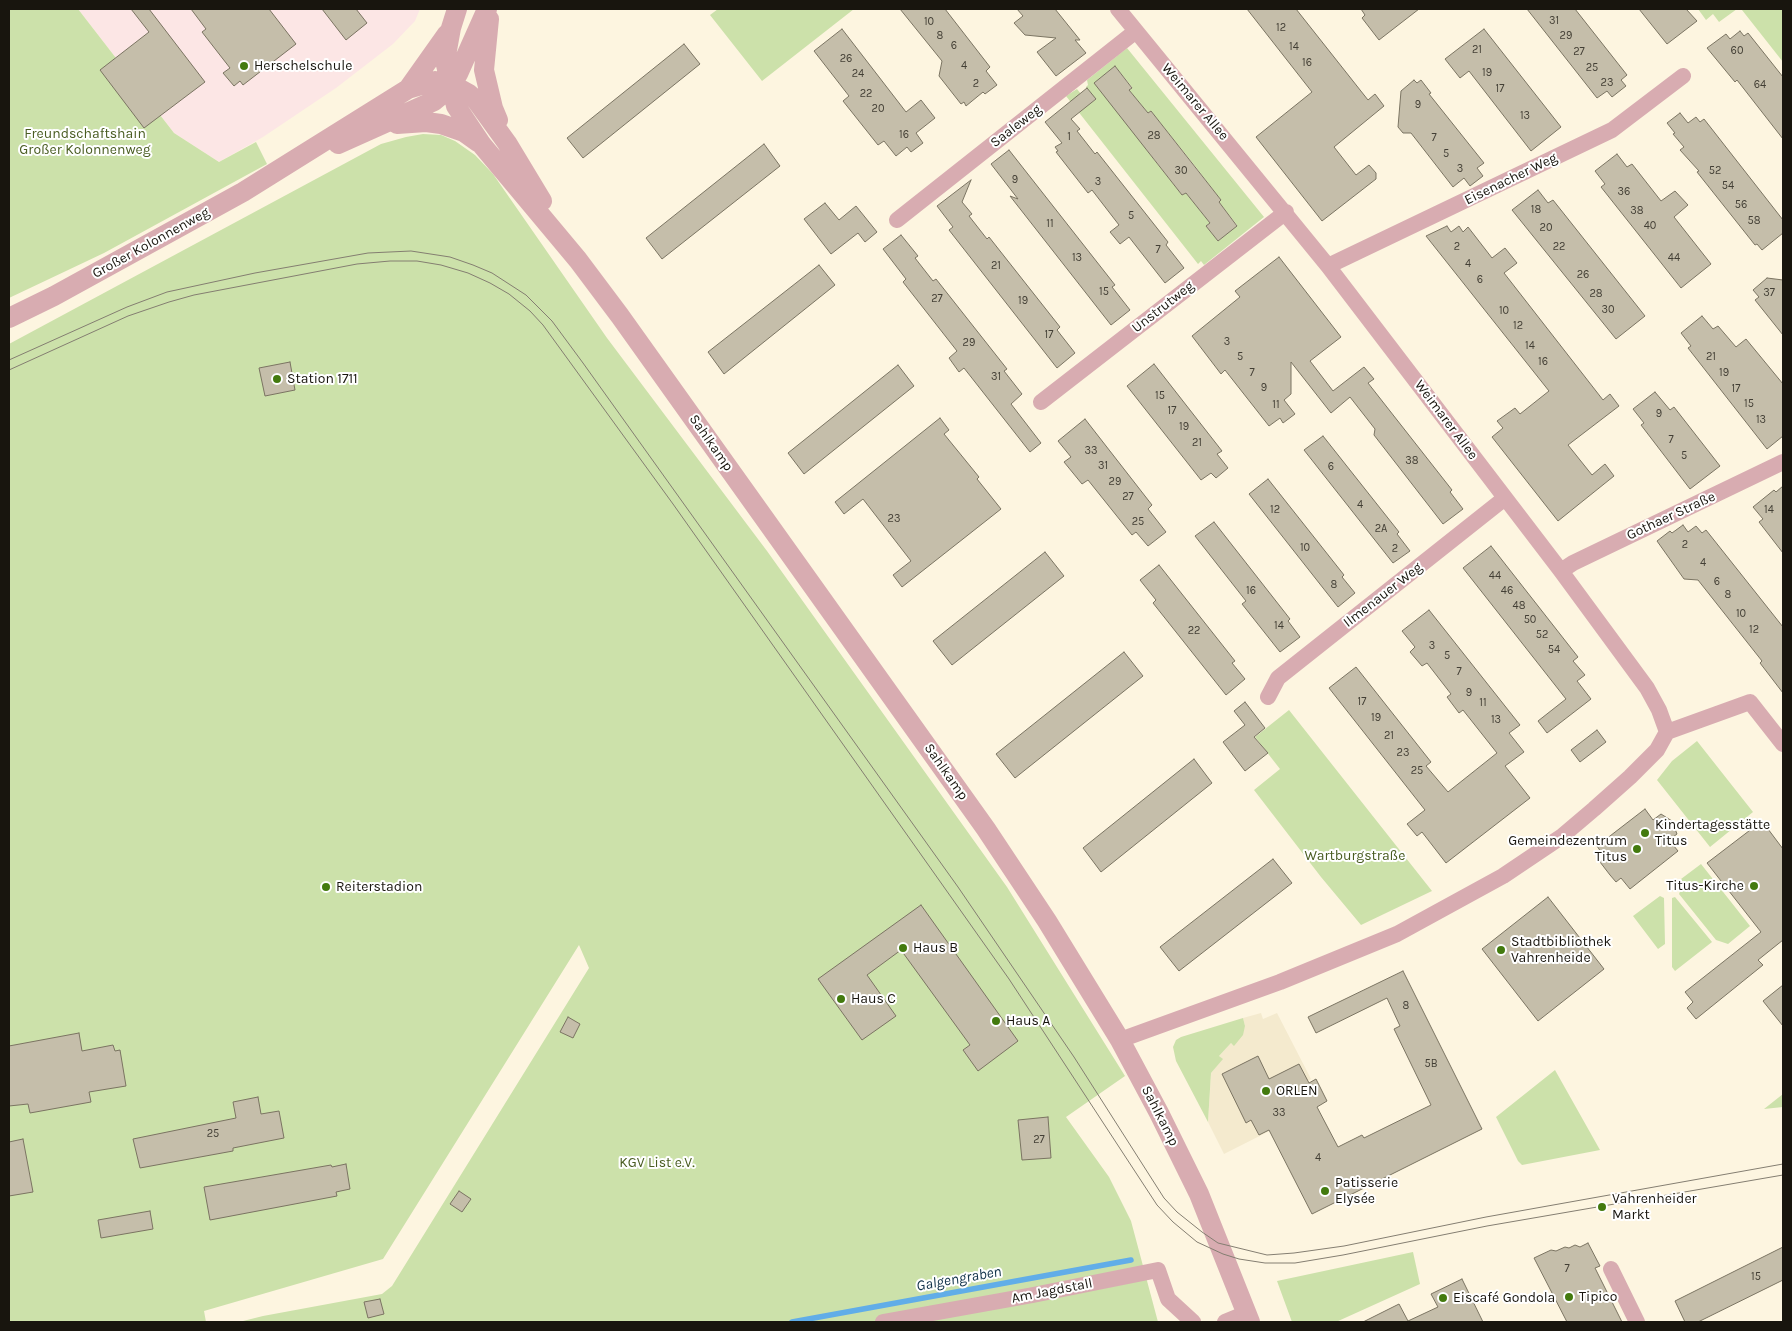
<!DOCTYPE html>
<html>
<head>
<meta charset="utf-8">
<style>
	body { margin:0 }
	#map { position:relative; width:1792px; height:1331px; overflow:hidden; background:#fdf5e0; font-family:Karla,sans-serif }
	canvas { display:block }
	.frame { position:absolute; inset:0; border:10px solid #18150e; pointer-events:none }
</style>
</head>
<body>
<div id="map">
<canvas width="1792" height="1331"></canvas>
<div class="frame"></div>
</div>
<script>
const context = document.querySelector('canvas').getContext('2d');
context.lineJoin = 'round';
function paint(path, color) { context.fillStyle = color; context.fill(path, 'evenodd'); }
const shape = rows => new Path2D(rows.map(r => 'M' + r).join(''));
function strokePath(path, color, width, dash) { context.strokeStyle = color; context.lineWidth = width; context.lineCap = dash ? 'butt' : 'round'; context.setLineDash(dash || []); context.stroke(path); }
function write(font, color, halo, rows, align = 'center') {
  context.font = font + ' Karla,sans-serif'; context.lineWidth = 4; context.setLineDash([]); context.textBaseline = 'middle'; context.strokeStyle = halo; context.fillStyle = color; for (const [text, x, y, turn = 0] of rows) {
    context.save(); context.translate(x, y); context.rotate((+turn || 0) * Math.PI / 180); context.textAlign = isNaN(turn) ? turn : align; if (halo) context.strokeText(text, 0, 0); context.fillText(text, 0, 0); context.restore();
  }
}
paint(shape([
	[1261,1013,1263,1019,1277,1013,1311,1079,1297,1087,1309,1111,1224,1154,1208,1122,1211,1073,1222,1059,1219,1056,1231,1043,1234,1045,1245,1026,1243,1018]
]), '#f4eace');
paint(shape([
	[78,9,420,9,415,21,393,44,336,88,263,137,219,162,174,133]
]), '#fce6e5');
paint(shape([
	[9,9,78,9,174,133,219,162,256,142,267,164,104,253,9,298],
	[718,9,854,9,762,81,710,15],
	[1698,9,1737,9,1719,22,1713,14,1706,20],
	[1741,9,1783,9,1783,62,1742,10],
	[1127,48,1264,217,1204,265,1201,261,1198,264,1066,96,1077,89,1089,104,1095,100,1086,87,1088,85,1087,80],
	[1115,66,1132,87,1129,90,1148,113,1151,111,1195,166,1221,200,1219,202,1237,225,1218,241,1206,226,1210,223,1186,193,1182,195,1155,161,1145,148,1149,145,1098,80],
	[423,134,441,135,455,141,475,155,493,174,607,338,767,551,1007,887,1125,1076,1066,1117,1109,1177,1131,1221,1158,1322,239,1322,263,1316,382,1294,392,1286,589,968,579,945,383,1259,204,1311,206,1322,9,1322,9,344,381,144,406,137],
	[1289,710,1432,891,1361,925,1321,877,1254,790,1280,769,1255,737],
	[1697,741,1753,812,1710,847,1657,780,1672,761],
	[1701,864,1750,926,1728,944,1716,940,1679,894,1683,884,1681,879],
	[1660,896,1664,898,1665,944,1658,949,1633,916],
	[1675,897,1712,942,1675,971,1672,967,1672,898],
	[1243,1018,1245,1026,1243,1035,1234,1046,1231,1043,1219,1056,1223,1059,1211,1073,1208,1122,1176,1061,1173,1047,1176,1040,1181,1037],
	[1555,1070,1600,1150,1522,1165,1518,1161,1496,1117],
	[1783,1094,1783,1107,1764,1109],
	[1413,1252,1420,1284,1336,1322,1292,1322,1277,1281]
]), '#cce1aa');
strokePath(shape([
	[792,1322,1131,1260]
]), '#61ade8', 5.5);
const building = shape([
	[131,9,149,9,205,82,144,128,100,70,149,32,131,9],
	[191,9,269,9,296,44,243,85,240,81,234,86,223,73,230,68,202,32,206,29,191,9],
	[322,9,356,9,367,23,346,40,322,9],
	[900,9,945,9,990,67,986,71,997,85,985,94,983,92,966,106,964,102,961,104,939,76,942,61,900,9],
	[1017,9,1055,9,1080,40,1075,40,1086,53,1056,76,1037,52,1056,38,1025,35,1014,23,1023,16,1017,9],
	[1247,9,1296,9,1368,100,1375,94,1384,106,1334,147,1356,175,1369,165,1376,173,1376,179,1322,221,1256,137,1312,92,1247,9],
	[1361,9,1419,9,1379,40,1362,18,1365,15,1361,9],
	[1527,9,1575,9,1627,75,1621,80,1626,86,1612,97,1607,91,1597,98,1527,9],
	[1639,9,1686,9,1697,21,1667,44,1639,9],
	[842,29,906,112,921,100,935,118,916,133,923,143,911,152,907,147,896,156,884,141,878,145,843,101,849,96,814,51,842,29],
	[1484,29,1561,127,1531,151,1469,71,1460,78,1445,59,1484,29],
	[1740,31,1744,36,1748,33,1783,77,1783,139,1737,80,1735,82,1707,48,1726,34,1730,39,1740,31],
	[684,44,700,64,583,158,567,138,684,44],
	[1115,66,1132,88,1129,90,1148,113,1151,111,1203,177,1221,200,1219,202,1237,226,1218,241,1206,226,1210,223,1186,193,1182,195,1094,83,1115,66],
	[1414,80,1417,83,1421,80,1431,93,1429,94,1484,163,1477,168,1483,176,1470,186,1464,178,1453,187,1411,133,1403,133,1398,127,1401,91,1414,80],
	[1087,88,1096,99,1071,119,1080,129,1077,131,1095,154,1097,152,1168,242,1166,245,1184,268,1165,283,1129,237,1120,244,1110,232,1119,225,1092,190,1088,193,1056,152,1058,151,1055,147,1062,143,1045,122,1087,88],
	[1680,113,1688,123,1696,117,1700,122,1704,119,1783,220,1783,233,1762,250,1757,244,1755,245,1697,172,1699,171,1680,150,1684,147,1673,134,1675,133,1667,123,1680,113],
	[764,144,780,166,662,259,646,238,764,144],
	[1009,150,1115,285,1112,287,1130,310,1111,325,1010,196,1018,199,991,164,1009,150],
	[1617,154,1627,167,1632,164,1661,201,1675,191,1688,205,1674,217,1711,264,1681,288,1601,187,1605,184,1595,171,1617,154],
	[971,180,962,202,972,214,969,216,987,239,989,237,1060,327,1057,330,1075,353,1057,368,949,230,953,227,937,206,971,180],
	[1538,190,1548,203,1553,200,1645,316,1616,339,1512,210,1538,190],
	[825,203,839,220,856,206,877,232,865,242,858,233,831,254,804,219,825,203],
	[1447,226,1451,232,1459,226,1463,232,1468,227,1492,258,1505,248,1517,263,1504,273,1603,400,1610,394,1619,406,1568,445,1592,475,1605,464,1614,476,1558,521,1492,437,1503,428,1497,421,1515,408,1520,414,1549,391,1426,236,1447,226],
	[901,235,918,256,915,258,933,281,936,279,1007,369,1004,371,1022,394,1011,404,1041,443,1030,452,964,368,959,372,949,358,957,351,903,282,906,279,883,249,901,235],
	[1279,257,1341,337,1310,361,1333,391,1364,367,1374,379,1368,383,1452,490,1450,492,1463,509,1443,524,1374,435,1375,429,1350,397,1331,413,1291,362,1291,394,1284,400,1295,414,1283,423,1280,418,1269,426,1225,370,1221,374,1192,336,1240,297,1235,291,1279,257],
	[819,265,835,285,724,374,708,352,819,265],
	[1767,278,1783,280,1783,335,1755,300,1759,297,1753,290,1767,278],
	[1702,316,1713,329,1718,326,1736,347,1746,339,1783,384,1783,436,1767,449,1688,348,1691,346,1681,333,1702,316],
	[290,362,295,390,265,396,259,368,290,362],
	[1154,364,1222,451,1217,454,1228,468,1216,478,1211,473,1201,480,1127,386,1154,364],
	[898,365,914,386,804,474,788,453,898,365],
	[1655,392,1670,410,1674,407,1720,466,1690,489,1641,425,1644,423,1633,409,1655,392],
	[940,418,949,430,944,434,979,477,977,479,1001,509,902,587,893,575,911,561,863,499,844,514,835,502,940,418],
	[1085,419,1152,505,1148,509,1166,532,1148,546,1136,532,1132,535,1088,480,1082,484,1064,462,1071,457,1058,441,1085,419],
	[1323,436,1399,532,1397,534,1410,551,1393,563,1304,450,1323,436],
	[1268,479,1344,575,1342,577,1355,593,1338,607,1249,494,1268,479],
	[1783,486,1783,553,1759,522,1763,519,1753,507,1774,490,1776,492,1783,486],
	[1214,522,1290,619,1288,621,1300,637,1280,652,1242,604,1246,601,1195,536,1214,522],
	[1683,525,1688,532,1696,526,1702,533,1706,530,1783,627,1783,693,1760,663,1762,661,1698,580,1684,579,1657,541,1670,531,1672,533,1683,525],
	[1491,546,1578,657,1573,661,1585,675,1577,681,1591,699,1547,733,1538,721,1566,699,1463,568,1491,546],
	[1045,552,1064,576,952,665,933,641,1045,552],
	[1159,565,1235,661,1232,663,1245,679,1226,695,1153,603,1156,600,1140,580,1159,565],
	[1429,610,1520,725,1509,733,1524,752,1505,766,1530,798,1446,863,1422,832,1417,836,1407,824,1425,810,1329,688,1356,667,1431,762,1426,766,1448,792,1497,753,1463,710,1459,713,1447,697,1451,694,1427,663,1422,666,1410,652,1415,647,1402,631,1429,610],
	[1124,652,1143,676,1015,778,996,754,1124,652],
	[1245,702,1265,728,1254,737,1268,753,1245,771,1223,742,1245,725,1234,711,1245,702],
	[1597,730,1606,742,1580,762,1571,750,1597,730],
	[1194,759,1212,783,1101,872,1083,848,1194,759],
	[1645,809,1653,820,1661,814,1672,821,1677,834,1669,840,1678,851,1630,889,1621,878,1616,882,1610,875,1600,862,1605,858,1597,846,1645,809],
	[1762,821,1783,849,1783,940,1758,960,1763,965,1696,1019,1687,1008,1693,1002,1685,992,1761,932,1707,863,1762,821],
	[1273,859,1292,883,1179,971,1160,947,1273,859],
	[1548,897,1604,969,1538,1021,1482,949,1548,897],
	[921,905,1018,1041,978,1071,963,1050,970,1045,901,950,867,975,896,1016,862,1040,818,979,921,905],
	[1403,971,1482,1129,1312,1214,1269,1130,1259,1135,1251,1120,1246,1123,1222,1074,1258,1056,1269,1079,1299,1064,1309,1083,1316,1079,1327,1101,1317,1107,1338,1147,1362,1135,1364,1138,1431,1105,1394,1029,1400,1026,1387,998,1316,1033,1308,1017,1403,971],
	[1783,985,1783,1026,1763,1001,1783,985],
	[568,1017,580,1024,573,1038,560,1032,568,1017],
	[79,1033,82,1051,113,1045,115,1051,120,1050,126,1086,89,1092,91,1102,30,1113,28,1104,9,1106,9,1046,79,1033],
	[258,1097,261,1114,279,1111,284,1138,233,1148,233,1151,140,1168,133,1139,236,1118,233,1102,258,1097],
	[1048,1117,1051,1158,1022,1160,1018,1120,1048,1117],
	[23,1139,33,1192,9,1196,9,1142,23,1139],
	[346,1164,350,1189,336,1192,337,1196,210,1220,204,1187,331,1165,332,1167,346,1164],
	[459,1191,471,1199,462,1212,450,1204,459,1191],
	[150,1211,153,1229,101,1238,98,1220,150,1211],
	[1588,1243,1600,1266,1595,1268,1622,1322,1567,1322,1534,1258,1551,1250,1556,1251,1565,1247,1569,1248,1575,1245,1580,1247,1588,1243],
	[1783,1247,1783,1280,1698,1322,1685,1322,1675,1301,1783,1247],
	[1462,1279,1483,1322,1363,1322,1399,1304,1408,1321,1438,1307,1431,1294,1462,1279],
	[380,1299,384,1314,368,1318,364,1302,380,1299]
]);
paint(building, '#c5beaa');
strokePath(building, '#7b7462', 1);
strokePath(shape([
	[1118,9,1328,266,1561,571,1647,688,1659,710,1667,732],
	[897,220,1136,31],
	[1328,266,1612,130,1683,76],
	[1041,402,1286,212],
	[1561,571,1573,563,1783,462],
	[1268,697,1278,678,1505,498],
	[1667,732,1750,702,1783,744],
	[1120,1040,1280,982,1397,934,1503,876,1561,837,1594,809,1630,777,1657,750,1667,732],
	[1611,1269,1637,1322],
	[883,1322,1033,1295,1158,1270,1168,1299,1193,1322],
	[1225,1322,1247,1313]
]), '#d8acb1', 16);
strokePath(shape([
	[457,9,451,28,445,61,456,106,482,145,578,260,620,316,986,829,1047,921,1120,1040,1159,1113,1199,1194,1250,1322],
	[489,19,484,70,493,108,498,120],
	[408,89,447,34],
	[397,124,426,122,441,124,464,132,478,142],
	[338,144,434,101,446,91,458,74,487,9],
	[9,318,54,296,243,192,408,89,435,81,451,84,469,94,476,100,507,143,542,201]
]), '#d8acb1', 20);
strokePath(shape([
	[9,360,127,307,167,292,255,273,368,253,411,251,450,257,473,265,492,273,526,295,552,321,583,363,958,887,1074,1057,1164,1198,1177,1212,1202,1232,1218,1243,1267,1255,1294,1253,1344,1246,1486,1217,1783,1164],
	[9,370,128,316,169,302,194,295,357,264,390,261,417,261,441,265,468,273,490,283,509,294,530,311,543,325,673,504,1009,979,1157,1205,1173,1222,1197,1242,1223,1254,1239,1259,1265,1263,1295,1263,1343,1255,1487,1226,1783,1175]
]), '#847e71', 1);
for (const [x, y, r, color] of [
	[244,66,5,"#437a0e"],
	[277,379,5,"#437a0e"],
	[1645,833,5,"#437a0e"],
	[1637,849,5,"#437a0e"],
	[1754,886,5,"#437a0e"],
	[326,887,5,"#437a0e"],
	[903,948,5,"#437a0e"],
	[1501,950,5,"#437a0e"],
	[841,999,5,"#437a0e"],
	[996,1021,5,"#437a0e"],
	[1266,1091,5,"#437a0e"],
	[1325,1191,5,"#437a0e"],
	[1602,1207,5,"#437a0e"],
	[1569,1297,5,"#437a0e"],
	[1443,1298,5,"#437a0e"]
]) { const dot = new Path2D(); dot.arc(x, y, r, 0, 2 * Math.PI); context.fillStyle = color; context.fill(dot); strokePath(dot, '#fff', 2); }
write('11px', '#433f35', null, [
	["31",1554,21],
	["10",929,22],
	["12",1281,28],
	["8",940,36],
	["29",1566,36],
	["6",954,46],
	["14",1294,47],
	["21",1477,50],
	["60",1737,51],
	["27",1579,52],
	["26",846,59],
	["16",1307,63],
	["4",964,66],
	["25",1592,68],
	["19",1487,73],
	["24",858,74],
	["23",1607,83],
	["2",976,84],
	["64",1760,85],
	["17",1500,89],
	["22",866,94],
	["9",1418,105],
	["20",878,109],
	["13",1525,116],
	["16",904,135],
	["28",1154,136],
	["1",1069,137],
	["7",1434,138],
	["5",1446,154],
	["3",1460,169],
	["30",1181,171],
	["52",1715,171],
	["9",1015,180],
	["3",1098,182],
	["54",1728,186],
	["36",1624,192],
	["56",1741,205],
	["18",1536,210],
	["38",1637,211],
	["5",1131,216],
	["58",1754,221],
	["11",1050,224],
	["40",1650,226],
	["20",1546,228],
	["2",1457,247],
	["22",1559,247],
	["7",1158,250],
	["13",1077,258],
	["44",1674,258],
	["4",1468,264],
	["21",996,266],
	["26",1583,275],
	["6",1480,280],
	["15",1104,292],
	["37",1769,293],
	["28",1596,294],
	["27",937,299],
	["19",1023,301],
	["30",1608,310],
	["10",1504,311],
	["12",1518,326],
	["17",1049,335],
	["3",1227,342],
	["29",969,343],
	["14",1530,346],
	["5",1240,357],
	["21",1711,357],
	["16",1543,362],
	["7",1252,373],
	["19",1724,373],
	["31",996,377],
	["9",1264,388],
	["17",1736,389],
	["15",1160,396],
	["15",1749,404],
	["11",1276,405],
	["17",1172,411],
	["9",1659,414],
	["13",1761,420],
	["19",1184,427],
	["7",1671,440],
	["21",1197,443],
	["33",1091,451],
	["5",1684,456],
	["38",1412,461],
	["31",1103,466],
	["6",1331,467],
	["29",1115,482],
	["27",1128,497],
	["4",1360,505],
	["12",1275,510],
	["14",1769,510],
	["23",894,519],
	["25",1138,522],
	["2A",1381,529],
	["2",1685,545],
	["10",1305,548],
	["2",1395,549],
	["4",1703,563],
	["44",1495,576],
	["6",1717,582],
	["8",1334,585],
	["16",1251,591],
	["46",1507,591],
	["8",1728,595],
	["48",1519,606],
	["10",1741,614],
	["50",1530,620],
	["14",1279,626],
	["12",1754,630],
	["22",1194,631],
	["52",1542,635],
	["3",1432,646],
	["54",1554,650],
	["5",1447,656],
	["7",1459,672],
	["9",1469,693],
	["17",1362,702],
	["11",1483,703],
	["19",1376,718],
	["13",1496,720],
	["21",1389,736],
	["23",1403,753],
	["25",1417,771],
	["8",1406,1006],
	["5B",1431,1064],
	["33",1279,1113],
	["25",213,1134],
	["27",1039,1140],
	["4",1318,1158],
	["7",1567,1269],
	["15",1756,1277]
]);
write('14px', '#18150e', '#fff', [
	["Herschelschule",254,66],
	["Station 1711",287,379],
	["Kindertagesstätte",1655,825],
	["Titus",1655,841],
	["Gemeindezentrum",1627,841,"right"],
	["Titus",1627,857,"right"],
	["Titus-Kirche",1744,886,"right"],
	["Reiterstadion",336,887],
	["Stadtbibliothek",1511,942],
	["Vahrenheide",1511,958],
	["Haus B",913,948],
	["Haus C",851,999],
	["Haus A",1006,1021],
	["ORLEN",1276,1091],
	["Patisserie",1335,1183],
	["Elysée",1335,1199],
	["Vahrenheider",1612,1199],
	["Markt",1612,1215],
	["Tipico",1579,1297],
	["Eiscafé Gondola",1453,1298]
], 'left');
write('14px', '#18150e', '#fff', [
	["Weimarer Allee",1195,102,50],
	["Saaleweg",1016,126,-38],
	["Eisenacher Weg",1511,179,-26],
	["Großer Kolonnenweg",151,243,-29],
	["Unstrutweg",1163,307,-38],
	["Weimarer Allee",1446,420,53],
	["Sahlkamp",711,443,55],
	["Gothaer Straße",1671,516,-25],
	["Ilmenauer Weg",1383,595,-38],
	["Sahlkamp",946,772,55],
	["Sahlkamp",1160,1116,63],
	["Am Jagdstall",1052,1291,-11]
]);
write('14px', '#495c21', '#fff', [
	["Freundschaftshain",85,134],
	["Großer Kolonnenweg",85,150],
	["Wartburgstraße",1355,856],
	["KGV List e.V.",657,1163]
]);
write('italic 15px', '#0f3048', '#fff', [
	["Galgengraben",959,1279,-10]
]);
</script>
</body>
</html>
